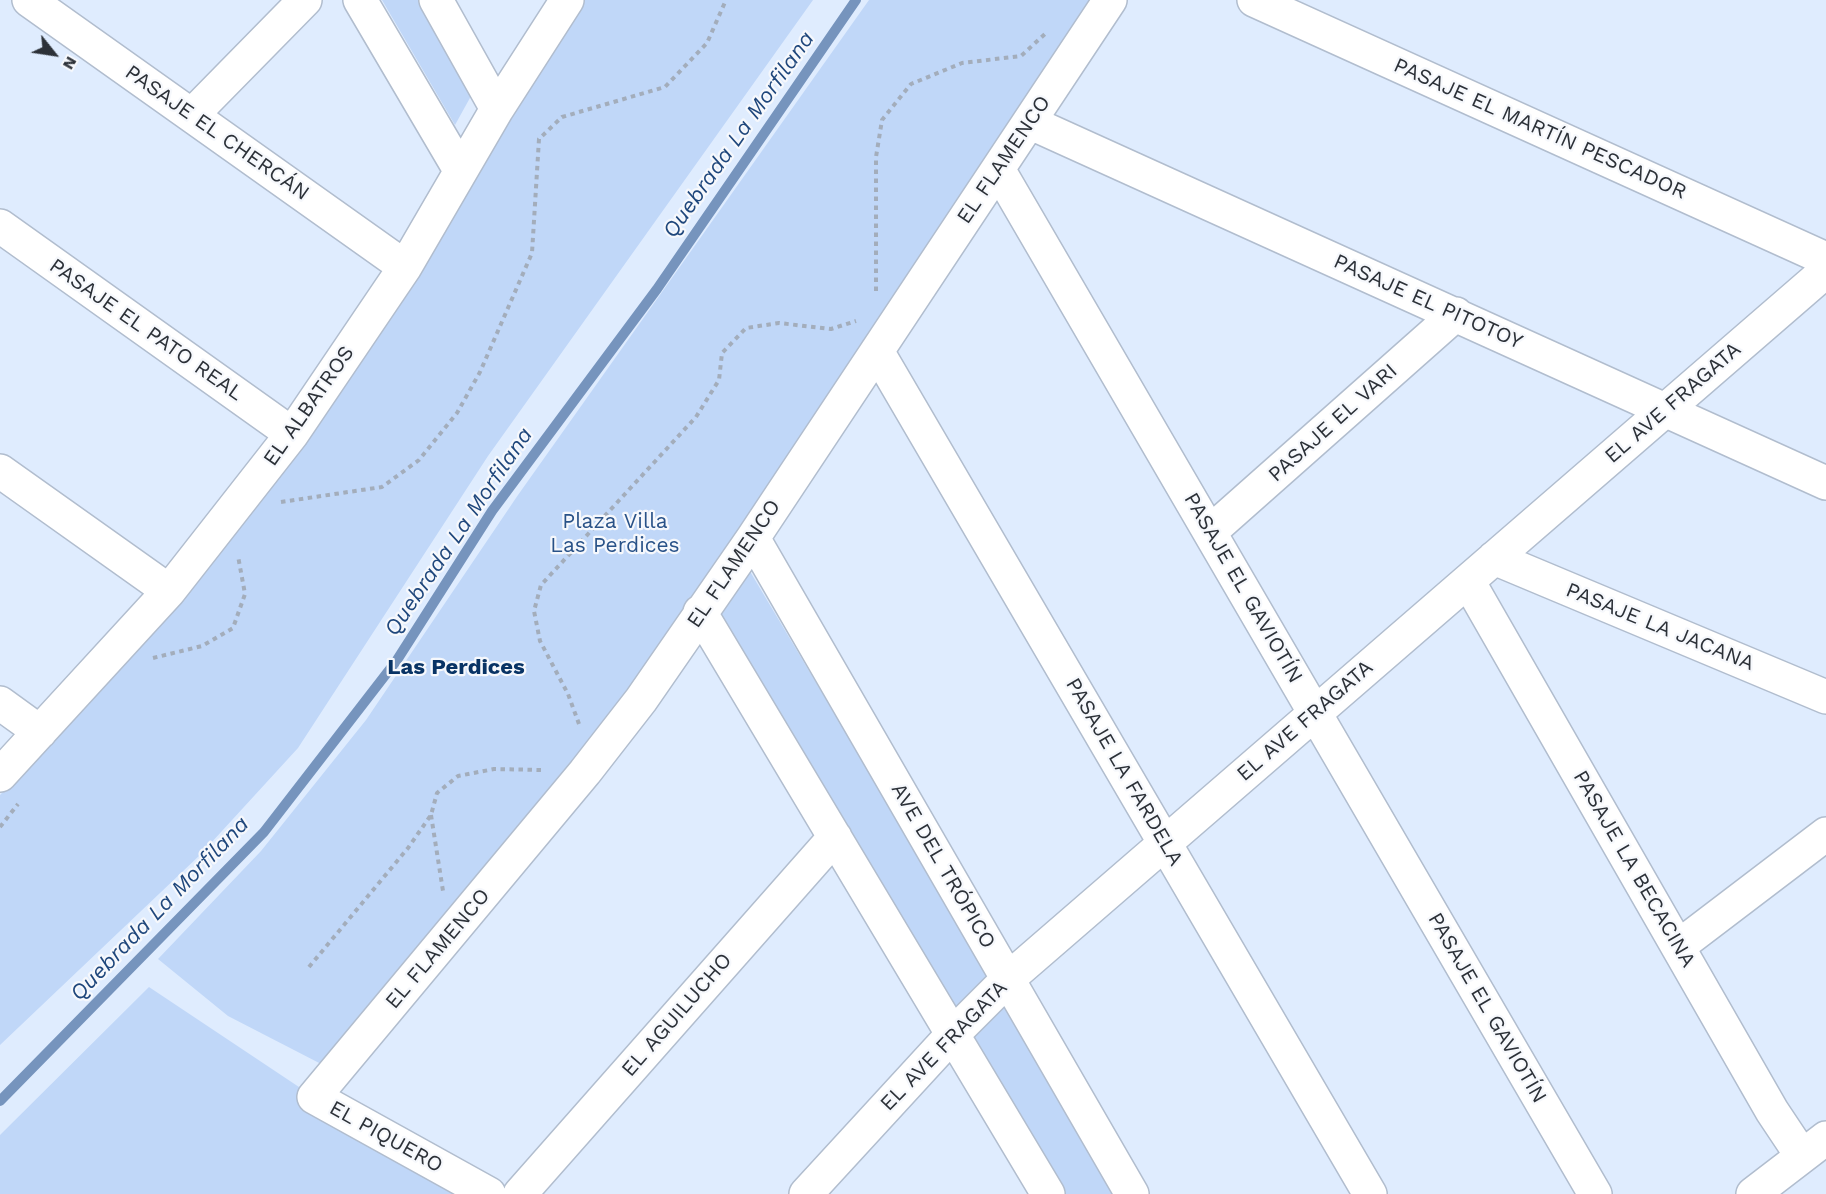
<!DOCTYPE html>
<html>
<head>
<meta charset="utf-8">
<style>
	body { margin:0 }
	#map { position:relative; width:1826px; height:1194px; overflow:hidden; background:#dfecfe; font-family:"Work Sans",sans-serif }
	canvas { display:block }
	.north { position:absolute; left:24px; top:24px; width:60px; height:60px; -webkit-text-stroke:4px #f6f8fc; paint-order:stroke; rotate:120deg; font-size:16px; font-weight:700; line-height:24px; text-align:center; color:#2c3138 }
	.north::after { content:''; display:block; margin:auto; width:21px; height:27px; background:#2c3138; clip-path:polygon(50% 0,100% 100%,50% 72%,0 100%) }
</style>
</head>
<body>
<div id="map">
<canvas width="1826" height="1194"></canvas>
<div class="north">N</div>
</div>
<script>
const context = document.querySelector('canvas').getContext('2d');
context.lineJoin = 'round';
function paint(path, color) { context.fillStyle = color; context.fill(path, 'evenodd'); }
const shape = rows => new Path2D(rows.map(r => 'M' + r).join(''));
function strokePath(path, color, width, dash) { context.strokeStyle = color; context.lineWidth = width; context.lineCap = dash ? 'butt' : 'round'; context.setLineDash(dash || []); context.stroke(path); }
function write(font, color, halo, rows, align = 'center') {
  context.font = font + ' "Work Sans",sans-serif'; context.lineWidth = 4.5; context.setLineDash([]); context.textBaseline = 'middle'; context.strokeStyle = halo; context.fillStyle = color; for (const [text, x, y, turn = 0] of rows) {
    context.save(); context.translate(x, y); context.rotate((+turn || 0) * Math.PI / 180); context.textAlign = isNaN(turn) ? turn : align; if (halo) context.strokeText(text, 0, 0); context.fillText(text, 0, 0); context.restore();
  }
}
paint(shape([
	[382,0,425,0,476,87,455,125],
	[585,0,813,0,488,456,298,748,200,855,0,1045,0,795,147,639,272,483],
	[869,0,1091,0,707,581,593,739,325,1066,228,1016,158,959,261,851,366,720,518,495],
	[742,558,1120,1194,1056,1194,709,611],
	[149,987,314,1097,480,1194,0,1194,0,1135]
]), '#c0d7f8');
strokePath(shape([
	[0,1101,264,832,397,660,492,511,657,289,856,0]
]), '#7694bd', 10);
const minor = shape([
	[29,0,405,267],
	[360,0,460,170],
	[436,0,497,109],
	[1254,0,1826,259],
	[192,115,305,0],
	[1029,122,1826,483],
	[998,169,1595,1194],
	[0,226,292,434],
	[877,351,1370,1194],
	[0,471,169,591],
	[1210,532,1456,314],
	[753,538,1132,1194],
	[1494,558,1826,697],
	[1468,581,1772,1111,1802,1156],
	[700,612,1048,1194],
	[0,703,40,732],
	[0,775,169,591,292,434,405,267,497,109,567,0],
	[1679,946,1826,834],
	[489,1194,314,1097,585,772,641,700,753,538,1110,0],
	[520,1194,835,837],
	[806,1194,953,1034,1008,979,1826,271],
	[1753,1194,1826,1138]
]);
strokePath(minor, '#b1bdce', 36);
strokePath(shape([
	[876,291,876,157,882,120,911,84,962,63,1021,56,1046,33],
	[281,502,382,487,419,460,457,413,480,372,532,253,539,139,562,117,665,87,707,43,726,0],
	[153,658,202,646,233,628,245,594,238,556],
	[579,724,568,694,540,641,534,611,541,585,696,417,719,380,722,353,746,328,779,323,831,329,856,321],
	[431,815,443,891],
	[0,827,18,804],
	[309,967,408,848,431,815,437,793,458,776,494,769,542,770]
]), '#a3adbb', 4, [4.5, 4.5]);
strokePath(minor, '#fff', 33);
write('21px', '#2c3138', '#f6f8fc', [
	["PASAJE EL MARTÍN PESCADOR",1540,129,24],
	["PASAJE EL CHERCÁN",217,133,35],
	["EL FLAMENCO",1004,160,-56],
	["PASAJE EL PITOTOY",1428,302,24],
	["PASAJE EL PATO REAL",146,330,35],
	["EL AVE FRAGATA",1673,403,-41],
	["EL ALBATROS",309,406,-55],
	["PASAJE EL VARI",1333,423,-42],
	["EL FLAMENCO",734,564,-56],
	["PASAJE EL GAVIOTÍN",1243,588,60],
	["PASAJE LA JACANA",1660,627,22],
	["EL AVE FRAGATA",1305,721,-41],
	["PASAJE LA FARDELA",1124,772,60],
	["AVE DEL TRÓPICO",943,866,60],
	["PASAJE LA BECACINA",1634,869,60],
	["EL FLAMENCO",438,949,-50],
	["PASAJE EL GAVIOTÍN",1487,1008,60],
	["EL AGUILUCHO",677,1015,-49],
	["EL AVE FRAGATA",944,1046,-46],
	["EL PIQUERO",386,1137,29]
]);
write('21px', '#295288', '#f6f8fc', [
	["Plaza Villa",615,522],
	["Las Perdices",615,546]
]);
write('italic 22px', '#1f477c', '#f6f8fc', [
	["Quebrada La Morfilana",739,135,-55],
	["Quebrada La Morfilana",459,532,-56],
	["Quebrada La Morfilana",160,909,-46]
]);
write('bold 22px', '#083365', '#f6f8fc', [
	["Las Perdices",456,668]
]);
</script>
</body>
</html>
